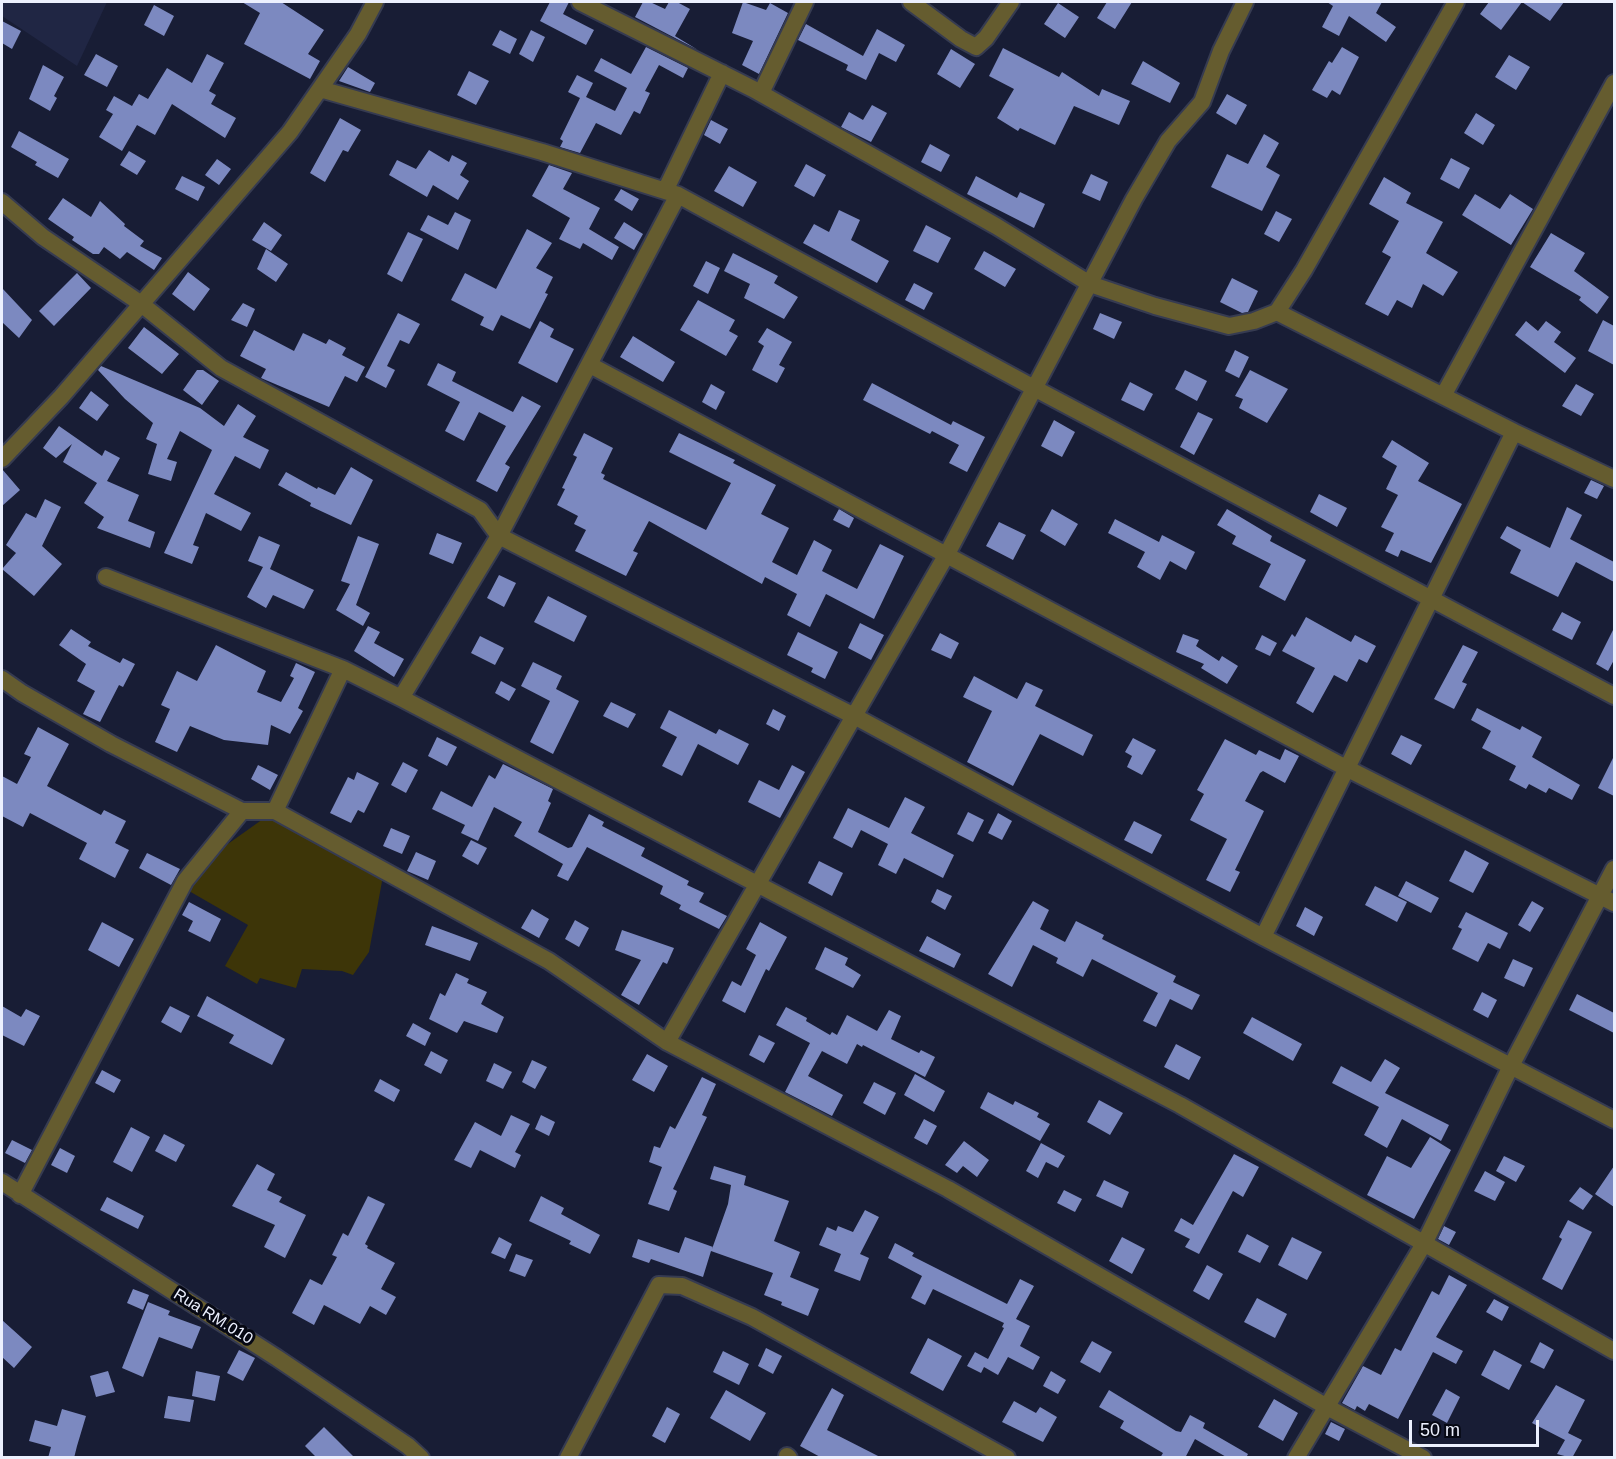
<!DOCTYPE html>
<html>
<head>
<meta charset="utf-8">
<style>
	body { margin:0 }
	#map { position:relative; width:1616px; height:1459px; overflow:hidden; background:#181d35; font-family:Helvetica,sans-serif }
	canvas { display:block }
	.frame { position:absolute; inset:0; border:3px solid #ecf0fe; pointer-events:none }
	.scale { position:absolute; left:1409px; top:1420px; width:130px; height:27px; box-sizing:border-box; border:3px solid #ecf0fe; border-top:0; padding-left:8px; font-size:18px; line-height:21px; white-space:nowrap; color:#ecf0fe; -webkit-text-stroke:4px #060813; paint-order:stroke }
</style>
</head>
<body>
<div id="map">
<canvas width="1616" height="1459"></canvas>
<div class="frame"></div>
<div class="scale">50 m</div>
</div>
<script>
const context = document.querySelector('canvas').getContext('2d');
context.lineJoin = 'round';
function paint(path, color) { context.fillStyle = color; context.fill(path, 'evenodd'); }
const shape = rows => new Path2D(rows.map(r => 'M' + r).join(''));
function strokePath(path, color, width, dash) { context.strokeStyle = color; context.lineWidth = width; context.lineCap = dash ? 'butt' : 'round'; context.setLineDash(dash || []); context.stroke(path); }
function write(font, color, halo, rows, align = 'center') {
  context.font = font + ' Helvetica,sans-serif'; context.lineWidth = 6; context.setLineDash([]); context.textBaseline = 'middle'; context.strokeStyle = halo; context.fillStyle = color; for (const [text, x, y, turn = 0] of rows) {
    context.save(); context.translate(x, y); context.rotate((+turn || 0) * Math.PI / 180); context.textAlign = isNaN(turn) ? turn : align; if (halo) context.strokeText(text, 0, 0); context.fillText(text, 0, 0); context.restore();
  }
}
paint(shape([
	[2,2,107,2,77,66,2,16]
]), '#202644');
paint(shape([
	[263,819,280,820,383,876,369,952,353,975,342,971,302,969,296,988,260,978,257,984,225,966,248,925,189,891,202,869,225,846]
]), '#3d3508');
paint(shape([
	[242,2,281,2,324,30,308,54,320,61,310,79,244,44,260,13],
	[550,2,569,2,563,14,594,30,586,45,540,21],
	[643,2,650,2,665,9,669,2,677,2,690,9,675,36,698,50,635,17],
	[743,2,766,10,770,3,788,13,759,74,742,65,753,41,732,33],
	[1107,2,1132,2,1115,29,1097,18],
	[1327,2,1382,2,1376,13,1396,27,1386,42,1349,16,1339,36,1322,27,1333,6],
	[1489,2,1522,2,1501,30,1480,14],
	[1522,2,1564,2,1550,21],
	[1058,3,1079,17,1065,38,1044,24],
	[154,5,174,16,164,36,144,25],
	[2,21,21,31,12,49,2,43],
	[806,24,863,56,877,29,905,45,896,62,879,53,866,80,846,70,848,65,798,40],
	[500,30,517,39,510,54,492,45],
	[531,30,545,37,533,62,519,54],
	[646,47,688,68,683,78,659,65,645,91,650,93,640,114,634,111,621,135,596,123,580,153,560,147,563,141,560,139,580,98,568,92,577,75,593,83,586,97,615,111,627,88,594,71,601,58,631,74],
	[1342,47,1359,57,1340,95,1332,90,1327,98,1312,90,1329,61,1332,63],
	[1003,48,1059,77,1062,72,1099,96,1102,89,1130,101,1119,125,1074,106,1055,145,1020,128,1018,131,997,118,1014,89,989,76],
	[951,49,975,64,960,88,937,74],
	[96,54,118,66,107,87,84,75],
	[207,54,224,63,209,91,216,95,211,104,236,118,225,138,172,104,155,135,137,125,122,151,99,137,113,114,106,110,114,96,132,106,139,94,148,99,167,68,192,83],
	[1509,55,1530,67,1516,90,1495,77],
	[1143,61,1180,83,1170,103,1131,84],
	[43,65,64,77,54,96,57,98,50,111,29,99],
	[348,67,375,83,370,92,339,81],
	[469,71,489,81,476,105,457,95],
	[1227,94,1247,105,1236,125,1216,113],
	[872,105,887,113,871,142,841,127,849,112,863,120],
	[1476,113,1495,125,1483,145,1464,133],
	[340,118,361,130,348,152,343,150,325,182,310,173],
	[711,120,728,129,720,144,704,135],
	[19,131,69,159,58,178,35,165,37,162,11,147],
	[1264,134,1279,143,1266,167,1280,175,1262,211,1211,187,1227,154,1248,164],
	[930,144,950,155,941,172,921,162],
	[429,150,449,162,452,155,467,163,460,175,469,181,458,200,433,185,427,197,389,175,397,160,416,169],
	[129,151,146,161,137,175,120,165],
	[1451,158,1470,168,1459,189,1440,179],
	[217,159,231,169,219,185,205,175],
	[806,164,826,175,814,197,794,186],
	[549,165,572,173,563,189,600,208,589,229,619,247,612,260,583,243,580,249,559,239,570,218,532,196],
	[729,166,757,182,743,207,714,191],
	[1091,174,1108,182,1100,201,1082,193],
	[182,176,205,187,198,201,175,189],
	[976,176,1017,198,1020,192,1045,204,1034,228,967,194],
	[1384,177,1411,193,1406,203,1443,222,1426,253,1458,272,1443,296,1423,284,1412,308,1397,300,1388,316,1365,304,1391,257,1382,252,1399,221,1369,204],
	[621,189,639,199,632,211,614,200],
	[1475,194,1500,209,1510,194,1533,209,1511,245,1462,215],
	[63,198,91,217,100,201,125,224,124,226,144,241,140,246,162,258,154,270,127,252,120,259,104,247,99,254,93,254,72,240,74,237,48,219],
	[839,210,860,220,851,240,889,261,877,283,803,243,814,224,829,232],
	[1276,211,1292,219,1279,242,1264,234],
	[455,212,471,220,458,250,420,230,428,215,448,225],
	[264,222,282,235,271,251,252,240],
	[624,222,643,234,634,250,614,238],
	[926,225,951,238,938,263,913,251],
	[527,229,552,243,536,268,553,277,545,293,548,294,530,329,501,315,493,331,480,325,484,317,451,300,465,273,496,289],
	[408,232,423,239,402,282,387,274],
	[1551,233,1585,253,1574,271,1609,297,1597,314,1579,300,1581,297,1530,267],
	[266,249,288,264,276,282,257,269],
	[984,251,1016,269,1005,287,974,269],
	[733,253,778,276,774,283,798,297,784,319,744,298,750,284,724,271],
	[706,261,720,268,708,294,693,286],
	[188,272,210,289,194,311,172,294],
	[77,273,91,288,54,326,39,311],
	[1232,278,1258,291,1248,312,1242,313,1220,302],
	[914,283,933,293,924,310,905,300],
	[2,288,32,320,19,338,2,322],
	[698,300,735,320,729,331,738,336,726,356,680,330],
	[243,303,255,309,247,327,231,320],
	[398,313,420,324,409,344,400,340,387,366,395,370,386,388,365,377],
	[1100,313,1122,322,1114,339,1093,329],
	[1603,320,1614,326,1614,365,1588,351],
	[540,321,554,329,550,337,574,349,557,383,518,363],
	[1526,321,1538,331,1546,321,1561,332,1554,342,1576,358,1565,373,1515,335],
	[144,327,179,354,162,374,128,348],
	[767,328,792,342,779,365,785,368,777,383,752,370,764,346,758,342],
	[254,330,294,351,303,333,326,344,329,339,346,348,342,355,365,367,357,382,345,376,329,407,261,378,266,369,240,356],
	[633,336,675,362,663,382,620,357],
	[1235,350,1249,357,1239,378,1225,371],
	[438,363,456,372,452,381,513,412,522,396,541,406,505,464,510,467,497,492,476,481,506,426,479,412,464,441,445,431,460,402,427,385],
	[101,366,200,408,224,426,238,404,256,416,243,437,269,450,260,469,235,456,214,494,251,513,241,531,206,513,193,545,199,547,192,564,164,553,212,450,180,431,167,459,177,462,171,481,148,474,157,444,146,439,153,423,125,399,98,370],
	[197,370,203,370,219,381,202,405,183,390],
	[1185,370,1207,381,1197,401,1175,389],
	[1250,370,1288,389,1267,423,1239,408,1243,399,1235,396],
	[1130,382,1153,394,1144,411,1121,400],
	[872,383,951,425,953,421,985,437,967,472,949,463,959,445,932,431,930,434,863,400],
	[711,384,725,392,716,410,702,402],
	[1576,384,1594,394,1581,416,1562,406],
	[91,391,109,405,97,421,79,408],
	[1198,412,1213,419,1194,455,1180,447],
	[1054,420,1075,432,1062,457,1041,446],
	[59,426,102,456,105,450,120,458,107,481,139,495,128,521,155,532,150,548,97,528,104,517,84,503,97,483,63,462,72,444,56,458,43,448],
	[584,433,613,448,601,473,605,475,603,479,706,530,731,483,669,452,679,433,735,460,733,463,776,485,761,514,789,528,772,562,797,575,814,540,832,550,822,571,857,589,880,544,904,556,874,619,826,594,810,627,787,615,797,594,765,577,762,584,649,521,633,551,638,553,626,576,575,551,586,530,574,524,578,516,557,505,565,489,562,488,577,457,573,455],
	[1392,440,1429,463,1418,481,1462,504,1431,563,1401,550,1398,557,1385,551,1394,533,1381,527,1398,495,1386,489,1397,466,1382,457],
	[351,467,373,480,351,525,310,506,311,503,278,485,286,472,317,489,318,487,335,495],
	[2,469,20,490,2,506],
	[1591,480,1604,486,1597,499,1584,493],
	[1319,494,1347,508,1337,527,1310,512],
	[45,499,61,507,42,546,62,564,34,596,2,569,16,553,6,545,26,513,36,518],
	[1567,507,1582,515,1570,539,1614,562,1614,582,1576,562,1558,597,1510,573,1521,550,1500,538,1507,526,1550,548],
	[839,509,854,518,849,528,833,520],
	[1052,509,1078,524,1065,546,1040,531],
	[1227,509,1272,536,1270,541,1306,560,1285,601,1259,587,1271,564,1232,544,1236,536,1217,525],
	[1115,519,1159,542,1162,535,1195,552,1186,570,1170,561,1160,580,1137,567,1145,552,1108,533],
	[999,522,1026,535,1013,560,986,546],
	[437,533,462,543,453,564,429,554],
	[259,536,280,545,270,569,314,590,304,609,273,595,266,608,247,597,263,567,248,561],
	[358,536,379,544,356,605,370,613,363,626,336,610,350,584,341,581],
	[499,575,516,583,504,607,487,598],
	[548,596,587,616,574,642,534,622],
	[1562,612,1581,622,1572,640,1552,630],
	[1306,617,1351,642,1355,635,1376,646,1367,663,1359,659,1347,682,1334,675,1313,713,1296,703,1315,668,1282,651,1292,634,1295,637],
	[860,623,884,635,871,660,848,648],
	[368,626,380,632,374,643,404,659,394,677,354,651],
	[1614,628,1614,660,1608,671,1596,664],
	[71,629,91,642,88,646,120,663,123,658,135,664,123,687,119,685,100,722,83,714,95,691,77,681,86,664,59,645],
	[798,632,838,652,825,679,811,672,813,668,787,655],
	[940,633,959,643,951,659,931,650],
	[1183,634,1199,640,1196,646,1219,661,1222,656,1238,666,1227,684,1201,668,1204,664,1176,652],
	[1262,635,1277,643,1270,656,1255,649],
	[480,636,504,648,495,665,471,653],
	[216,645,266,671,257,692,281,702,294,678,290,676,296,663,315,672,298,708,303,711,290,734,271,725,268,745,224,740,190,726,177,752,155,742,170,709,161,705,177,671,197,681],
	[1463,645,1478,652,1462,682,1467,684,1454,709,1434,699],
	[533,662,562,676,556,689,579,701,553,754,530,742,550,701,521,686],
	[974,676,1017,699,1026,682,1043,690,1035,706,1093,735,1083,756,1040,734,1013,786,967,762,992,711,963,697],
	[501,681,516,689,509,701,495,693],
	[611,702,636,714,628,728,603,716],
	[1477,708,1520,730,1522,726,1542,737,1532,757,1580,785,1572,800,1549,788,1546,793,1529,784,1526,789,1509,780,1516,766,1482,748,1491,731,1471,720],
	[773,709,786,716,779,731,766,724],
	[669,710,716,734,719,729,749,744,738,765,698,744,682,776,662,766,677,737,660,728],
	[38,727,69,744,47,786,101,815,104,810,126,821,115,843,129,850,115,878,79,859,87,843,30,813,23,827,2,816,2,776,17,784,31,757,24,754],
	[1401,735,1422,745,1411,765,1391,754],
	[437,737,457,747,447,766,428,756],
	[1133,738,1156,750,1142,775,1127,767,1132,756,1125,752],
	[1225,739,1256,755,1259,750,1280,760,1285,749,1299,756,1285,783,1263,771,1260,773,1245,801,1264,811,1235,870,1240,872,1230,892,1206,880,1227,839,1190,820,1204,794,1197,790],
	[1614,756,1614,796,1598,788],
	[403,762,418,770,406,793,391,785],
	[503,764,553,789,548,801,551,803,538,832,568,848,572,847,589,814,604,822,602,826,645,848,641,856,689,881,687,885,704,893,699,902,727,916,719,929,679,909,681,905,660,894,663,886,587,847,568,881,557,876,563,864,514,836,522,822,494,807,478,841,461,833,465,825,432,809,441,791,472,807,489,775,495,779],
	[258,765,278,775,270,790,251,779],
	[792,765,805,772,780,818,748,802,759,780,779,790],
	[357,772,379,783,364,813,358,810,351,823,330,813,348,777,354,780],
	[905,797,925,807,911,833,954,855,943,878,904,858,896,874,878,865,888,844,861,830,852,848,833,838,848,808,889,828],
	[968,812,984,820,973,842,957,834],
	[998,813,1012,821,1002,840,988,833],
	[1134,821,1162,835,1152,854,1124,840],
	[391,828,410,836,402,854,383,846],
	[471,840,487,848,478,865,462,856],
	[1465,850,1489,863,1473,893,1449,881],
	[416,852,436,861,428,880,407,871],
	[147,853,180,869,171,885,139,868],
	[819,861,843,873,832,896,808,883],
	[1406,881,1439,898,1431,913,1398,896],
	[1375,886,1407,902,1397,922,1365,905],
	[937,889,952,896,945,910,931,902],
	[1033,901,1049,910,1040,929,1065,942,1076,921,1104,935,1102,939,1176,976,1173,982,1200,995,1192,1010,1170,999,1156,1027,1143,1021,1158,993,1092,959,1083,977,1056,963,1058,958,1033,945,1012,987,988,974],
	[1532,901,1544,908,1530,932,1518,925],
	[189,902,221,919,210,942,188,931,193,921,182,915],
	[1305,907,1323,917,1314,936,1296,926],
	[532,909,549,919,539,938,521,928],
	[1466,912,1508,933,1500,949,1488,943,1478,962,1452,949,1462,929,1458,927],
	[575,920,589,928,579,947,565,939],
	[102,922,134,939,119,967,88,950],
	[760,922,787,937,769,971,766,969,745,1013,722,1001,732,981,741,986,756,955,746,949],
	[432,926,478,943,470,961,425,945],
	[622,930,674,948,667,964,663,962,639,1005,621,995,641,960,615,950],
	[927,936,961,954,954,968,919,951],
	[825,947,848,958,845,965,861,975,853,988,815,969],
	[1513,959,1533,968,1524,987,1504,978],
	[456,973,469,979,467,983,487,992,481,1004,504,1017,497,1033,464,1021,457,1033,429,1019,440,993,445,996],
	[1482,992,1497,1000,1488,1018,1473,1010],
	[1577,994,1614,1013,1614,1033,1569,1010],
	[207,996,285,1039,272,1065,229,1043,234,1035,197,1016],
	[2,1006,21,1017,26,1009,40,1016,24,1046,2,1035],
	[170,1006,190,1016,181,1033,161,1022],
	[786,1007,807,1018,806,1021,830,1035,832,1032,837,1035,847,1015,877,1031,889,1010,901,1016,891,1039,919,1053,921,1050,935,1057,925,1077,863,1045,862,1047,857,1044,847,1064,822,1051,808,1076,843,1095,832,1116,785,1092,810,1043,776,1025],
	[1252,1017,1302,1044,1293,1061,1243,1033],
	[413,1023,431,1033,425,1046,406,1036],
	[759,1035,775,1043,764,1063,749,1055],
	[1176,1044,1201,1057,1189,1080,1164,1067],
	[431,1051,448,1060,441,1074,424,1065],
	[647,1054,668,1066,654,1092,632,1080],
	[1385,1059,1400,1068,1385,1093,1449,1125,1441,1141,1402,1119,1387,1148,1364,1135,1379,1107,1332,1083,1341,1066,1371,1082],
	[532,1060,547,1067,535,1089,522,1082],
	[494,1063,512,1072,503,1089,486,1081],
	[102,1070,121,1080,114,1093,95,1083],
	[915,1074,945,1091,934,1112,904,1095],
	[702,1077,716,1084,702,1115,707,1117,673,1189,677,1191,669,1211,648,1204,662,1167,649,1162,654,1146,660,1148,670,1126,675,1129],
	[380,1079,400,1090,394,1102,374,1091],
	[874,1082,896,1093,885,1115,863,1103],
	[988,1092,1013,1105,1015,1101,1039,1113,1037,1117,1050,1124,1040,1141,980,1108],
	[1099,1100,1123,1113,1110,1135,1087,1122],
	[511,1115,530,1124,515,1152,521,1155,515,1168,480,1150,471,1168,454,1160,475,1122,501,1136],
	[541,1115,555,1122,549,1136,535,1129],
	[924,1119,937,1126,927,1145,914,1138],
	[131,1127,150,1137,132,1172,113,1162],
	[164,1134,185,1145,176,1162,155,1151],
	[1430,1137,1451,1150,1414,1219,1367,1195,1387,1156,1411,1168],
	[12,1140,32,1150,25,1163,5,1153],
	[964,1141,989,1160,977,1177,963,1166,957,1173,945,1165],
	[1041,1143,1065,1156,1058,1168,1046,1162,1038,1178,1026,1171],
	[60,1148,75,1156,67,1173,51,1165],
	[1234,1154,1259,1167,1243,1197,1233,1191,1199,1254,1185,1247,1190,1239,1174,1231,1181,1218,1193,1225],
	[1504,1156,1525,1166,1516,1182,1496,1171],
	[257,1164,275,1174,267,1190,282,1197,279,1202,306,1215,285,1258,264,1247,275,1225,232,1206],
	[714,1166,746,1176,744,1185,789,1201,774,1241,800,1252,790,1277,819,1289,808,1316,781,1305,782,1302,764,1295,773,1273,711,1251,703,1277,651,1259,649,1263,632,1257,638,1239,679,1253,685,1237,713,1247,712,1249,728,1204,731,1185,710,1179],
	[1614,1166,1614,1207,1595,1194],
	[1485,1171,1505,1182,1495,1201,1474,1191],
	[1104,1180,1129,1192,1122,1208,1096,1196],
	[1580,1187,1593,1196,1583,1210,1569,1201],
	[1064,1190,1082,1199,1075,1212,1057,1203],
	[368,1196,385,1204,365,1244,368,1246,367,1248,395,1263,381,1289,396,1297,386,1315,370,1306,360,1324,324,1305,314,1325,292,1313,310,1279,322,1285,337,1257,332,1255,343,1233,348,1236],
	[541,1196,564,1208,561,1214,600,1235,590,1254,569,1244,571,1241,529,1221],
	[107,1197,144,1216,138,1229,100,1210],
	[865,1210,879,1217,860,1254,869,1258,860,1281,834,1271,841,1254,819,1245,827,1227,836,1231,838,1226,853,1232],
	[1568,1220,1592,1232,1562,1290,1542,1279,1562,1239,1559,1237],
	[1444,1226,1456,1232,1449,1245,1438,1239],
	[1247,1234,1269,1246,1260,1263,1238,1252],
	[499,1237,512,1244,505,1259,491,1253],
	[1122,1237,1145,1249,1132,1274,1109,1261],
	[1292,1237,1322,1252,1307,1280,1278,1265],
	[895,1243,914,1253,912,1256,1007,1304,1020,1279,1034,1286,1016,1319,1030,1326,1020,1346,1040,1357,1033,1370,1008,1357,998,1375,984,1367,981,1373,967,1366,975,1352,988,1359,1004,1328,1002,1327,1004,1323,933,1289,925,1305,911,1298,922,1276,888,1258],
	[516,1254,533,1260,525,1277,509,1271],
	[1207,1265,1223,1274,1209,1300,1193,1291],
	[1449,1275,1467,1285,1436,1337,1463,1351,1456,1364,1433,1352,1398,1419,1369,1404,1365,1411,1357,1406,1355,1410,1342,1403,1363,1366,1381,1375,1395,1348,1401,1351,1432,1291,1439,1295],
	[133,1289,149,1295,143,1310,127,1303],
	[1257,1298,1287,1314,1275,1338,1244,1322],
	[1494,1299,1509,1307,1502,1321,1486,1312],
	[148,1302,170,1311,168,1315,201,1327,192,1349,159,1337,143,1377,122,1368],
	[2,1320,32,1347,14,1368,2,1357],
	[928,1338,962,1356,943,1391,910,1373],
	[1092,1341,1112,1352,1100,1373,1080,1362],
	[1540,1342,1554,1350,1544,1369,1530,1362],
	[766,1348,782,1356,773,1374,758,1366],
	[239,1350,255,1358,243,1381,227,1373],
	[1494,1350,1522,1365,1509,1390,1481,1375],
	[723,1351,749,1364,739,1385,713,1372],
	[108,1371,115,1392,96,1397,90,1376],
	[196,1371,220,1376,215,1401,192,1396],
	[1051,1371,1066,1380,1058,1394,1043,1386],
	[1556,1385,1585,1400,1568,1433,1582,1440,1572,1458,1557,1454,1565,1440,1532,1423],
	[832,1388,844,1395,827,1430,882,1458,822,1458,800,1446],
	[1446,1389,1460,1397,1447,1423,1432,1415],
	[726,1390,766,1413,750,1441,710,1418],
	[1109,1390,1176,1431,1181,1432,1190,1415,1205,1423,1203,1428,1248,1454,1246,1458,1228,1458,1195,1439,1185,1458,1160,1458,1163,1453,1120,1428,1124,1421,1099,1407],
	[168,1396,194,1400,190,1422,164,1418],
	[1274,1399,1298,1413,1283,1441,1258,1427],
	[1014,1401,1036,1413,1040,1407,1057,1417,1043,1442,1002,1422],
	[667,1407,680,1414,665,1443,652,1436],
	[62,1409,86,1416,77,1446,74,1458,48,1458,51,1447,29,1441,35,1420,57,1426],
	[1331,1422,1345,1429,1339,1441,1325,1434],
	[324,1427,355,1458,317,1458,305,1446]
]), '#7c89c0');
const minor = shape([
	[580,2,753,89,996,226,1090,284,1155,306,1229,326,1254,321,1277,312,1304,270,1456,2],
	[911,2,961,39,976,47,986,38,1011,2],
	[320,89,542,152,678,195,1034,388,1614,696],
	[761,93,805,2],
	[665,191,722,73],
	[2,202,43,237,140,303,221,368,480,510,499,536,854,716,1263,937,1614,1120],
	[1277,312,1514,432,1614,479],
	[590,365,1346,768,1614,903],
	[1443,396,1614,83],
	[2,459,61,397,290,132,358,34,375,2],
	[106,577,343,669,401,698,1180,1105,1614,1351],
	[2,679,22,693,111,744,242,811],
	[401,698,499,536,678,195],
	[275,811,549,961,667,1042,948,1189,1327,1407,1423,1458],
	[1263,937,1514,432],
	[667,1042,947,554,1134,199,1168,141,1202,102,1221,51,1245,2],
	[2,1182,277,1358,408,1446,421,1458],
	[20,1195,185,881,242,811,275,811,343,669],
	[787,1456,789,1458],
	[568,1458,659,1285,682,1286,752,1317,1007,1458],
	[1296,1458,1425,1242,1511,1066,1614,869]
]);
strokePath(minor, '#363b51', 20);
strokePath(minor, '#655c2f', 16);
write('16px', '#ecf0fe', '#060813', [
	["Rua RM.010",213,1317,32]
]);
</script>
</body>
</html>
